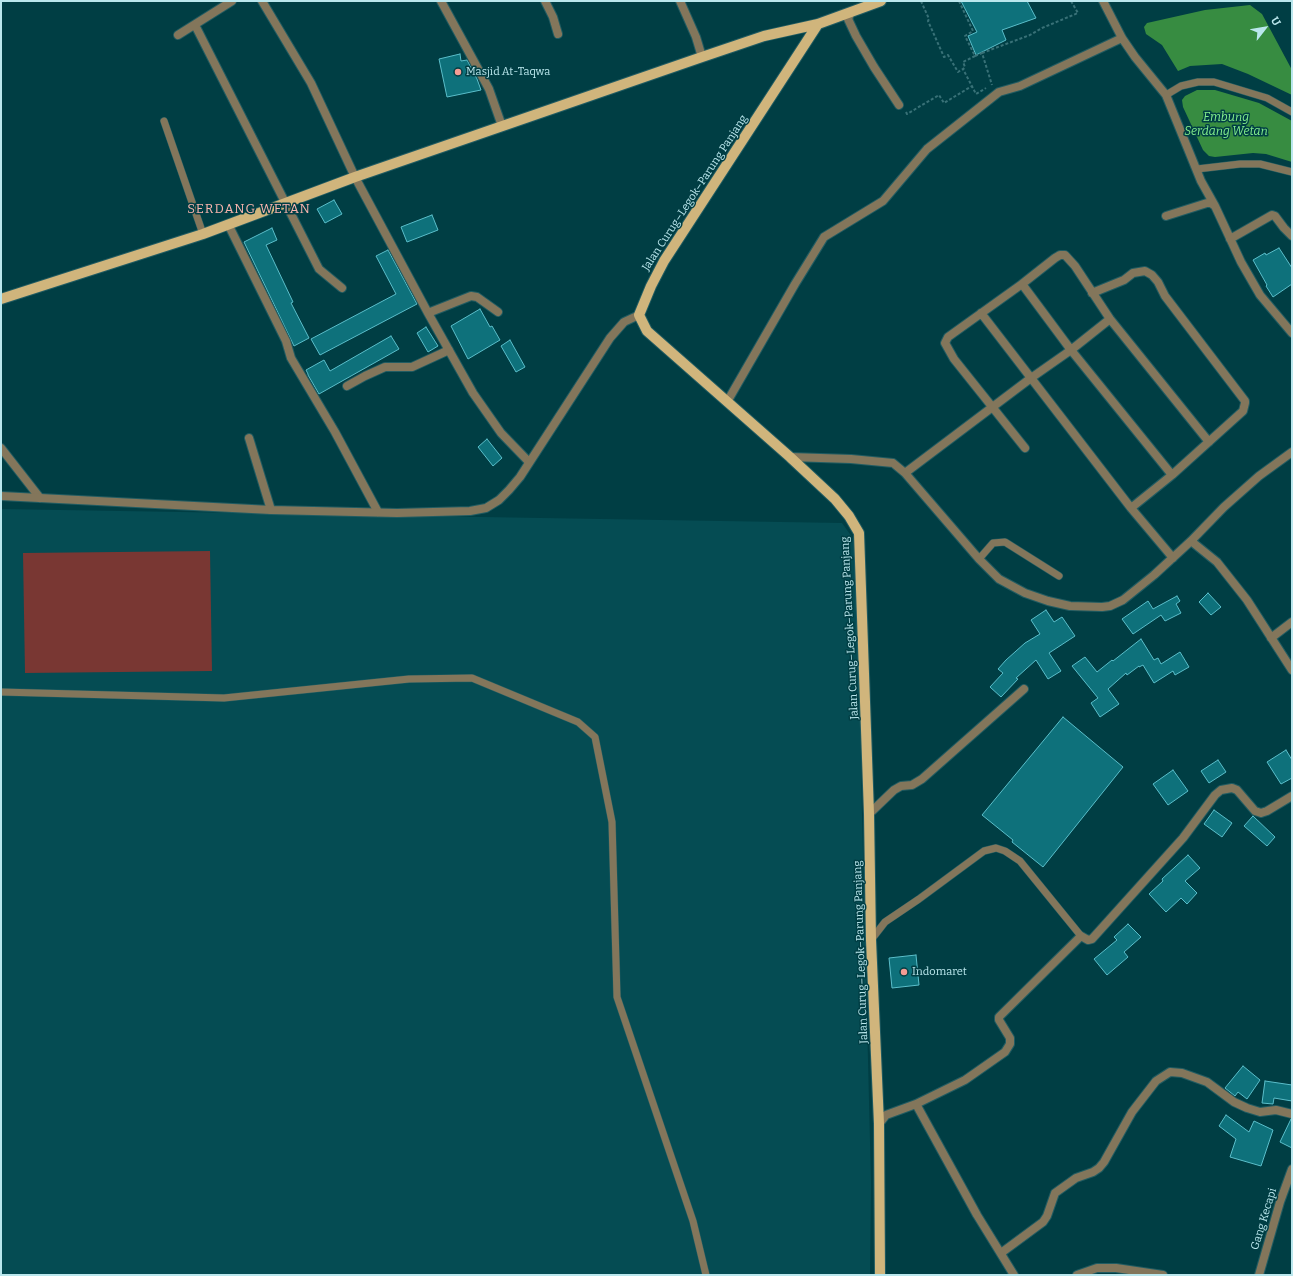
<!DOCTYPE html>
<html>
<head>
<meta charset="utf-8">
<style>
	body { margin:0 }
	#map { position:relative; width:1293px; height:1276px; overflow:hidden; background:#003e44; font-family:Bitter,serif }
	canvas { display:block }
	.frame { position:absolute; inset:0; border:2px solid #bae7ed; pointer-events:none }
	.north { position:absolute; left:1245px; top:8px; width:40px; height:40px; -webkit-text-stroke:3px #003e44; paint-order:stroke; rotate:59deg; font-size:11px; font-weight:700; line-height:16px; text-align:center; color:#bae7ed }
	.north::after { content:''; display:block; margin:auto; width:14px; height:18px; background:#bae7ed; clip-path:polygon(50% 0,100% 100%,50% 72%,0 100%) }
</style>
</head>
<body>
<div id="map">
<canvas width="1293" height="1276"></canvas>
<div class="frame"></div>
<div class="north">U</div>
</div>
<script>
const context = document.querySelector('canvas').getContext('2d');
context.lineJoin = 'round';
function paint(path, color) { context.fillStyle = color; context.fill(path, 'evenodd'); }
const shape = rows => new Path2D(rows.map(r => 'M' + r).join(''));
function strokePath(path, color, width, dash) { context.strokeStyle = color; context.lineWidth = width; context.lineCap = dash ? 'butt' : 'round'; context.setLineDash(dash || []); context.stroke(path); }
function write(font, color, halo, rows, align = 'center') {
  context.font = font + ' Bitter,serif'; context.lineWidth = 3; context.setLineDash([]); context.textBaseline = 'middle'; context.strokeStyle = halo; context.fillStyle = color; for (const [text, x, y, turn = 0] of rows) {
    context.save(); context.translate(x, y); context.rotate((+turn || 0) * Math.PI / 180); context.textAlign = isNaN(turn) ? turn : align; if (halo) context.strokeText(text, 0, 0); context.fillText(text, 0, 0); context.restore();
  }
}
paint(shape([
	[1,509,842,523,857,544,862,814,871,1183,870,1275,1,1275]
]), '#054c53');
paint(shape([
	[210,551,212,671,25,673,23,553]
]), '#793733');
paint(shape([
	[1250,5,1262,14,1292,70,1292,95,1248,74,1222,64,1190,66,1178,71,1162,45,1146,34,1144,27,1147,23,1205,10],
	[1197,90,1215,90,1259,103,1292,121,1292,162,1266,154,1253,153,1215,157,1209,156,1203,150,1183,107,1182,100,1185,96]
]), '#378c41');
const building = shape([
	[961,1,1027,1,1036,18,1002,30,1006,40,976,55,968,36,977,32,961,1],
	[460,54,461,61,467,60,477,79,481,90,447,97,439,59,460,54],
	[334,200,342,214,325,223,317,209,334,200],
	[432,215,438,230,407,242,401,227,432,215],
	[272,228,277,240,266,245,293,302,291,303,309,338,294,346,244,242,272,228],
	[1279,248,1292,268,1292,284,1273,297,1266,286,1267,285,1253,260,1265,253,1266,255,1279,248],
	[388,250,417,304,320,355,311,339,396,294,376,256,388,250],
	[480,309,490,327,492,326,500,340,468,359,451,326,480,309],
	[426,327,438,346,428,352,417,333,426,327],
	[391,336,399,349,319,394,308,375,308,374,306,370,324,360,330,371,391,336],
	[510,340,525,367,516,372,501,346,510,340],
	[487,439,502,458,493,466,478,447,487,439],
	[1208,593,1221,607,1211,615,1199,602,1208,593],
	[1177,596,1180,601,1176,604,1181,613,1165,621,1161,615,1133,634,1122,619,1148,601,1153,609,1177,596],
	[1046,610,1054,622,1062,617,1075,636,1049,653,1061,671,1048,679,1036,660,1016,678,1018,679,1001,697,990,687,1003,673,998,669,1006,660,1025,643,1040,634,1031,620,1046,610],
	[1141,639,1154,660,1158,658,1161,664,1180,652,1189,667,1175,675,1173,671,1154,683,1143,665,1139,667,1139,666,1127,675,1126,673,1108,689,1119,704,1100,717,1091,703,1098,698,1072,666,1085,657,1097,672,1112,660,1113,661,1141,639],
	[1063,717,1123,767,1043,867,1012,842,1013,840,982,815,1063,717],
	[1286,750,1292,760,1292,778,1281,784,1267,762,1286,750],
	[1218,760,1226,772,1209,783,1201,771,1218,760],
	[1173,770,1188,791,1168,805,1153,784,1173,770],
	[1214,810,1232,823,1222,837,1204,824,1214,810],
	[1253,816,1275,837,1267,846,1244,826,1253,816],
	[1188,855,1200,868,1185,881,1197,893,1187,904,1181,898,1166,912,1149,894,1163,881,1162,879,1188,855],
	[1128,924,1141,937,1124,952,1128,957,1107,975,1094,959,1117,940,1114,937,1128,924],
	[916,955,919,985,892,988,889,958,916,955],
	[1243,1066,1260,1080,1247,1099,1238,1092,1235,1096,1225,1088,1243,1066],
	[1265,1081,1292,1085,1292,1101,1274,1098,1273,1104,1262,1103,1265,1081],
	[1226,1115,1249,1132,1254,1121,1273,1130,1261,1166,1230,1157,1236,1139,1219,1126,1226,1115],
	[1291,1119,1292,1119,1292,1148,1280,1142,1291,1119]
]);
paint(building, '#0e717b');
strokePath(building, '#5abeca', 1);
const service = shape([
	[1166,95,1181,86,1198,82,1214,82,1267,98,1292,112],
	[164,121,203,234],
	[1197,169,1240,164,1260,164,1292,172],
	[979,559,993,543,1005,542,1059,576],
	[1,692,224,698,409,679,472,678,578,722,595,737,612,822,617,997,693,1221,706,1275],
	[871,940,885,922,919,899,984,851,996,848,1005,851,1020,861,1081,936]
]);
const minor = shape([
	[262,1,311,83,355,177,428,313,473,393,501,433,529,462],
	[441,1,489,89,502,126],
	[545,1,553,17,558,34],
	[680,1,696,37,702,57],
	[1103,1,1122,38,1135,57,1166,95,1201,181,1215,206],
	[851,12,848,19,856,36,874,67,899,105],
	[195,25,319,269,342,288],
	[178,35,232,1],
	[1166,216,1207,203,1211,203,1215,206,1241,262,1260,295,1292,333],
	[228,224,286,341,291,358,335,432,378,512],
	[1230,239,1272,215,1275,216,1284,228,1292,236],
	[1022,284,1055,258,1060,255,1065,255,1075,266,1110,319,1209,442],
	[1092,293,1124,280,1133,273,1145,271,1152,275,1158,282,1165,296,1245,401,1245,403,1243,411,1172,475,1131,508],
	[428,313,471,296,477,297,498,312],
	[981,313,1131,508,1173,558],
	[347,386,365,376,385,367,412,367,449,350],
	[727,402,795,284,824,237,883,201,927,149,999,92,1020,86,1122,38],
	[249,438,271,510],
	[1,448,40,498],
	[1025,448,954,359,945,343,948,337,1022,284,1071,350,1172,475],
	[790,457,851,459,893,463,905,473,979,559,999,579,1025,593,1048,601,1070,606,1102,607,1110,606,1123,600,1154,575,1191,541,1224,507,1259,476,1292,452],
	[905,473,1031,378,1071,350,1110,319],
	[1191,541,1217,562,1247,600,1292,670],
	[1271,638,1292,622],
	[869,814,894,790,901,786,912,785,922,779,1024,689],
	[916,1104,965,1080,1005,1052,1010,1044,1010,1038,999,1020,999,1017,1081,936,1088,940,1092,939,1183,838,1215,795,1221,790,1232,788,1237,790,1255,811,1261,813,1267,811,1292,796],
	[879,1124,886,1115,916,1104,977,1215,1014,1275],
	[1001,1253,1043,1222,1047,1216,1055,1193,1076,1178,1093,1172,1099,1168,1104,1162,1132,1112,1156,1081,1170,1072,1182,1073,1207,1082,1234,1102,1247,1108,1260,1112,1276,1110,1292,1114],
	[1077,1275,1097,1268,1116,1268,1163,1275],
	[1259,1275,1280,1202,1292,1169]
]);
const tertiary = shape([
	[1,496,271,510,397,513,470,511,486,508,499,500,509,490,520,477,610,338,624,322,639,315]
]);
const primary = shape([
	[1,299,203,234,355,177,702,57,764,36,818,24],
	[880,1275,879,1124,871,940,869,814,859,533,849,516,835,499,790,457,647,331,639,315,651,286,664,261,818,24,881,1]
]);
strokePath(service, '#215c62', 8);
strokePath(minor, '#215c62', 10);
strokePath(tertiary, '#215c62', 10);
strokePath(primary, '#215c62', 12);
strokePath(shape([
	[921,1,929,19,928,21,944,57,948,55,958,72,963,69],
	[959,1,973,31,965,36,975,56,982,53,992,85],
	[982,53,1030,35,1042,28,1078,13,1071,1],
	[975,56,963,62,965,67,963,69,976,94,986,88],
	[906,112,907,114,939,95,944,103,972,86]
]), '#387177', 2, [3, 2]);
strokePath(service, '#83765b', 7);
strokePath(minor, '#83765b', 8);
strokePath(tertiary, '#83765b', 8);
strokePath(primary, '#d0b57c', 10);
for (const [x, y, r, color] of [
	[458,72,4,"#f59c94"],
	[904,972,4,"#f59c94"]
]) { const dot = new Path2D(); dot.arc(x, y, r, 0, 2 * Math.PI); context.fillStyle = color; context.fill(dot); strokePath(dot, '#003e44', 1.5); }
write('11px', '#bae7ed', '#003e44', [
	["Masjid At-Taqwa",466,72],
	["Indomaret",912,972]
], 'left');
write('11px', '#bae7ed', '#003e44', [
	["Jalan Curug–Legok–Parung Panjang",695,193,-57],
	["Jalan Curug–Legok–Parung Panjang",850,628,-93],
	["Jalan Curug–Legok–Parung Panjang",861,952,-92],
	["Gang Kecapi",1264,1219,-73]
]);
write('italic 12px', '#84ef8c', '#003e44', [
	["Embung",1226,118],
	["Serdang Wetan",1226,132]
]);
context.letterSpacing = '1px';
write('13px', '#f8b5ae', '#003e44', [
	["SERDANG WETAN",249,209]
]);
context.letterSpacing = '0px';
</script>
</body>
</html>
